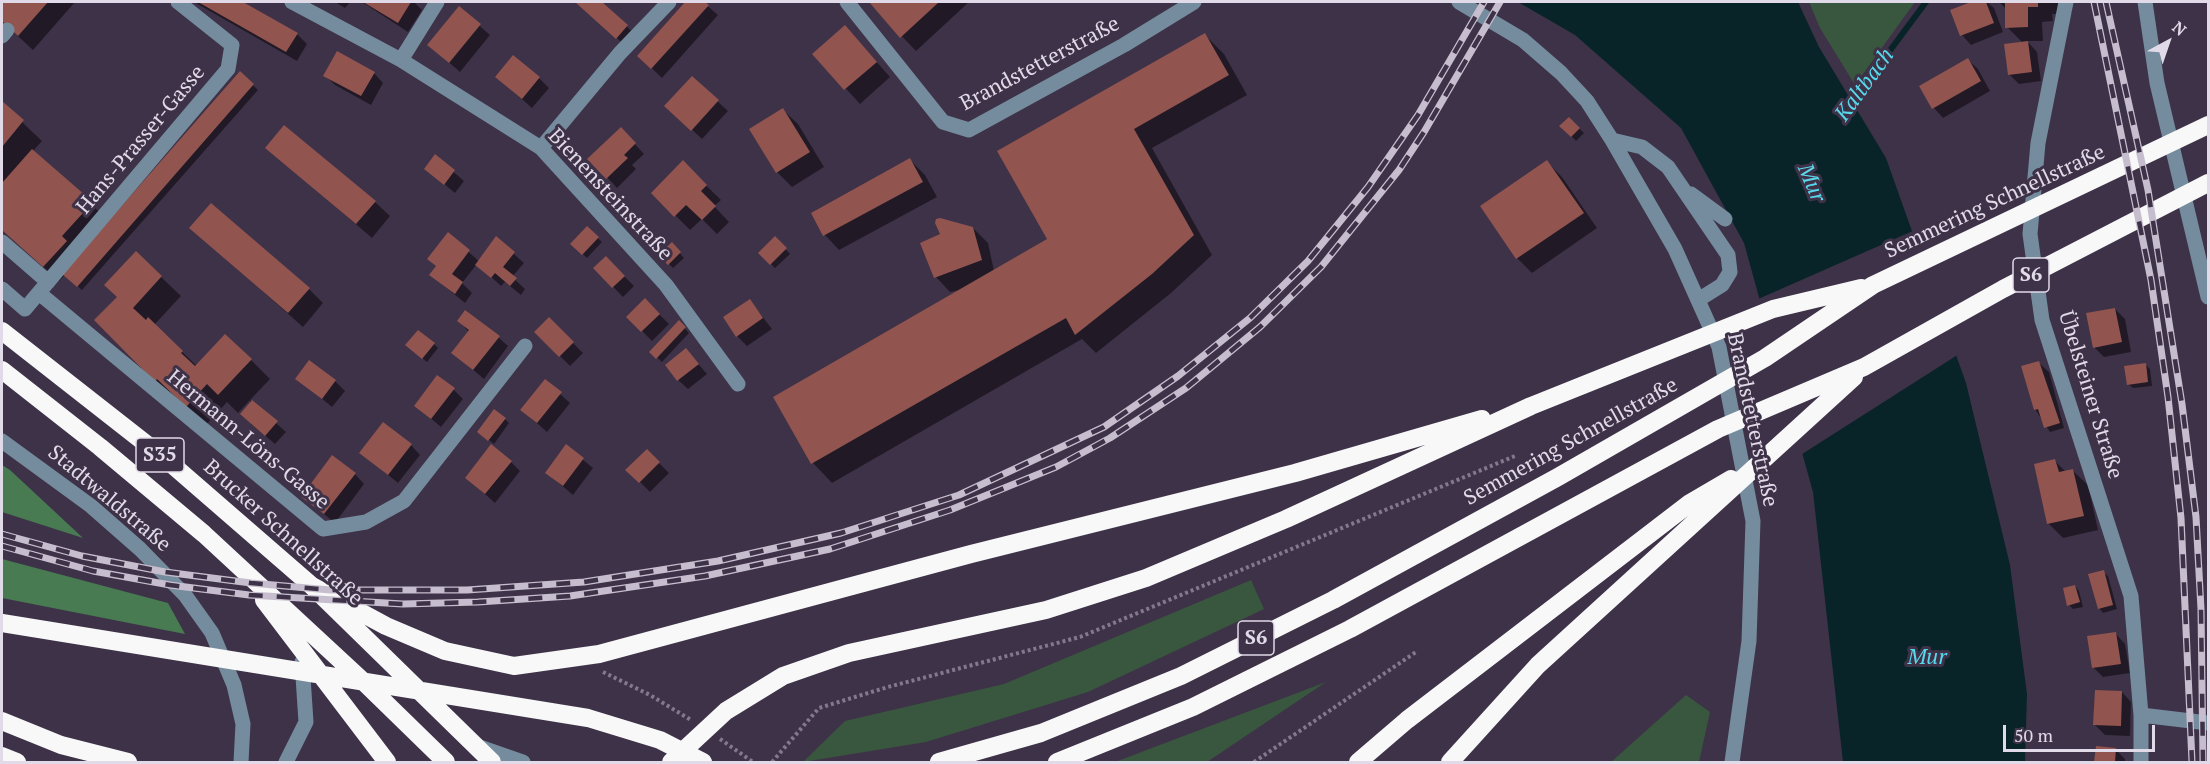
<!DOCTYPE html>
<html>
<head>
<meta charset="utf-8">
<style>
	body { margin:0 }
	#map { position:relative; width:2210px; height:764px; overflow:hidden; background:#3e3248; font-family:"PT Serif",serif }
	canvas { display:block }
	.frame { position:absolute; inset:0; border:3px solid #e1dae8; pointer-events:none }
	.north { position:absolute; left:2138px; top:12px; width:60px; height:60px; -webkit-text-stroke:4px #3e3248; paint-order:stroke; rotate:40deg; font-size:16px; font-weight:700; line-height:24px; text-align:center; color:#e1dae8 }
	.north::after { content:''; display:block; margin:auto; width:21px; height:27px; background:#e1dae8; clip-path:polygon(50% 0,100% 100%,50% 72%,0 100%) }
	.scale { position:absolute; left:2003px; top:725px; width:152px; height:27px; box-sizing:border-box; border:3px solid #e1dae8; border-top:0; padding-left:8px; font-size:18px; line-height:21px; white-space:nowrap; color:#e1dae8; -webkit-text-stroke:4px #3e3248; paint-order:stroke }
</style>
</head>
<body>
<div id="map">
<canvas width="2210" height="764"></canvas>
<div class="frame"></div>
<div class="north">N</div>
<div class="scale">50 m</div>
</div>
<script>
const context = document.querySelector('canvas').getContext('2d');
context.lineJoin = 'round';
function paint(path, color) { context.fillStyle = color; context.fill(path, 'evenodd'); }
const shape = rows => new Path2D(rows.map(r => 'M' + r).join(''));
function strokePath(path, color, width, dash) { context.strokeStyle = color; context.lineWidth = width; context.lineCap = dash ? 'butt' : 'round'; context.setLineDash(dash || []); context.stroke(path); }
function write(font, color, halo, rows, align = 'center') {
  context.font = font + ' "PT Serif",serif'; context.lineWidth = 6; context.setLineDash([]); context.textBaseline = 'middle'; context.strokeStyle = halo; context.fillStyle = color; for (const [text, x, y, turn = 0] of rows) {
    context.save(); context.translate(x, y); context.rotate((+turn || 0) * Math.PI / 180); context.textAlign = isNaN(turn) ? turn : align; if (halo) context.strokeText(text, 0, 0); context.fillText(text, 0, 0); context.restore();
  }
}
paint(shape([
	[1809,2,1915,2,1855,85,1820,28],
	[1251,580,1264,609,1088,692,926,742,803,762,845,721,1004,684],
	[1326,682,1207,762,1115,762],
	[1686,695,1710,712,1699,762,1611,762]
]), '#39563e');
paint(shape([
	[2,465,10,470,83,538,2,512],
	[2,559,168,603,185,634,2,598]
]), '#487b52');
paint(shape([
	[1518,2,1798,2,1819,47,1886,158,1966,383,2010,565,2027,694,2025,762,1843,762,1813,492,1744,243,1681,128,1575,35]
]), '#082428');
paint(shape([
	[1915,230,1959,354,1799,456,1756,300]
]), '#3e3248');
paint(shape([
	[2,2,75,2,33,50,8,27,2,34],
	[194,2,241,2,297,34,307,44,297,61],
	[335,2,350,2,345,8],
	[362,2,414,2,422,10,408,32],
	[576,2,600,2,637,36,627,47],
	[687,2,703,2,718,15,662,78,639,56],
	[871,2,969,2,916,51,870,3],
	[1975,2,1987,2,1994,8,2003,32,1971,45,1962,35,1952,10],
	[1999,2,2071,2,2072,13,2052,14,2053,21,2042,22,2043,41,2027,41,2037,52,2041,81,2019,84,2009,74,2023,43,2007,27,2006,9],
	[459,8,490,35,460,72,429,45],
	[1205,35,1224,54,1247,95,1152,148,1212,255,1171,293,1096,353,1082,339,832,483,813,463,775,397,961,290,950,292,936,277,973,228,988,243,994,271,1049,239],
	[859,42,890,77,860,104,814,54],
	[1968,60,1978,69,1990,91,1943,118,1934,108,1921,87],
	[240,73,258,90,82,290,65,275,59,281,2,229,2,103,42,141,33,151,106,218,80,256],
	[374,73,383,83,371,105,335,85,325,75],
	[539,78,549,88,532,108,507,86],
	[692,78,728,111,702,139,676,115],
	[783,110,798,124,824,167,792,187,777,172],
	[1569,119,1584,133,1576,141,1562,126],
	[621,129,644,154,632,165,636,169,617,188,590,159],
	[267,148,375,202,390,216,372,238],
	[435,156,464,181,455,193,426,169],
	[910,160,925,175,937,197,839,250,825,235,813,214],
	[1547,162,1562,177,1597,228,1532,273,1517,258,1482,207],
	[683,163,721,200,714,206,729,222,717,234,702,219,690,230,653,193],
	[191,228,309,289,323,303,303,327],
	[587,228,602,242,587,258,572,244],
	[448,234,480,262,496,238,524,263,512,277,525,289,521,295,505,282,501,286,477,264,462,283,472,293,465,303,431,275,437,267,429,259],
	[775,238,790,254,775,268,760,253],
	[672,244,684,258,673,268,660,255],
	[136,253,181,296,154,325,197,366,251,360,270,379,250,400,286,432,275,444,251,424,250,400,238,413,227,402,206,425,175,400,96,320,118,297],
	[606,258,634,286,623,297,595,268],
	[645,300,669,324,652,341,628,317],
	[750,301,772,329,747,346,737,336],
	[2115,309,2125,319,2131,352,2104,357,2094,347],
	[549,319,583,353,570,366,536,332],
	[459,321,498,337,508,346,484,379,453,353,469,332],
	[679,322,689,333,662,362,651,352],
	[434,344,438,348,427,362,412,350],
	[686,350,707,374,688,389,678,380],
	[2039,363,2049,372,2064,428,2050,432,2035,409],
	[2145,364,2150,369,2152,386,2133,388,2128,384],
	[297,378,335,381,345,391,332,407],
	[454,390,463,399,441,427,416,406],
	[560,394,570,403,547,432,522,410],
	[505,419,509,423,494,444,484,436],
	[411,445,420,455,398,483,361,453],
	[566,446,593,468,573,495,547,473],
	[647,451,669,473,650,492,628,470],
	[2055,461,2066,472,2073,471,2088,485,2098,530,2063,538,2049,524],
	[511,462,520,471,495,503,467,478],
	[355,474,364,484,335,523,303,497],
	[2103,572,2108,576,2117,609,2103,613,2099,608],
	[2075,586,2079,591,2083,607,2073,609,2069,605],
	[2116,634,2125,644,2130,673,2103,677,2093,667],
	[2122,692,2131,702,2130,736,2105,735,2095,725],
	[2097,748,2115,749,2125,759,2125,762,2096,762]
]), '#0007');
strokePath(shape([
	[1848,107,1926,2]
]), '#082428', 6);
paint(shape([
	[2,2,48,2,18,36,2,21],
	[198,2,243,2,298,33,286,52],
	[363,2,411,2,398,23],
	[575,2,602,2,628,25,616,39],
	[685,2,705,2,709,5,651,69,637,56],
	[869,2,939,2,900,38],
	[1971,2,1986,2,1994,23,1960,36,1950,10],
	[2005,2,2038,2,2038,7,2028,7,2028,27,2005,28],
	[459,6,481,24,449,63,427,45],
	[845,25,877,62,844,90,812,54],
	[1205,33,1229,75,1134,129,1194,235,1152,274,1075,335,1066,318,811,464,773,397,1047,239,997,151],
	[2028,41,2032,72,2008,75,2004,44],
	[337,51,375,72,361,96,323,76],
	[513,55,540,77,522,99,495,77],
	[1968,58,1981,81,1932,109,1919,86],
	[240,71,254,84,77,287,62,274],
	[692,76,719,100,691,131,664,106],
	[2,101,24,120,2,147],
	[783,108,810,152,776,173,749,129],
	[1569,117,1580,128,1571,137,1559,126],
	[284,125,376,201,356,224,265,148],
	[621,127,636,143,624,155,628,158,606,179,587,159],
	[32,149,93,202,62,236,67,241,43,267,2,230,2,183],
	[435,154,455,170,444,185,424,169],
	[910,158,923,182,823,236,811,213],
	[683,160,707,185,701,191,716,206,702,220,686,205,674,217,651,193],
	[1547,160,1584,213,1516,259,1480,206],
	[211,203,310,288,288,313,189,228],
	[940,218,973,227,982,260,934,278,920,243,940,234,935,223,936,219],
	[587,226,599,237,582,255,570,244],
	[448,232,470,250,452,274,463,282,455,294,429,275,436,266,427,259],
	[496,236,515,252,503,267,517,278,510,286,495,273,491,278,475,265],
	[775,236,787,248,770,265,758,253],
	[672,242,681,252,668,265,658,255],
	[136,251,162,276,133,308,146,320,148,317,183,351,181,353,195,366,225,334,252,359,218,395,207,384,186,407,157,379,155,382,94,320,117,297,104,285],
	[606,256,625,276,612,288,593,268],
	[645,298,660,314,641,332,626,317],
	[750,299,763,318,736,337,723,317],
	[2115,308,2122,342,2093,348,2086,313],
	[465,310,500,336,473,370,451,353,469,330,457,321],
	[549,317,574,342,559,357,534,332],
	[679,320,686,327,656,359,649,352],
	[418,330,435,343,422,359,405,345],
	[686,348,699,364,677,381,665,365],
	[309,360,336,380,322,399,295,379],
	[2039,361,2060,423,2044,428,2038,409,2034,410,2021,366],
	[2146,363,2148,382,2127,385,2124,366],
	[437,375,455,388,431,419,414,406],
	[545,379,562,392,537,423,520,410],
	[252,400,278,421,265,436,240,414],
	[494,409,506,418,488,441,477,432],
	[383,422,412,444,388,475,359,453],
	[491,444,512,461,485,494,465,478],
	[566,444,584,458,563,486,545,473],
	[647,449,660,462,639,483,625,470],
	[332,455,356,473,324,514,301,497],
	[2055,459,2059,472,2073,469,2084,516,2047,524,2034,464],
	[2104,570,2113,605,2098,609,2088,574],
	[2075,585,2080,602,2067,606,2063,588],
	[2116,632,2121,664,2092,668,2087,636],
	[2095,690,2122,691,2121,726,2093,725],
	[2096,746,2116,748,2115,762,2094,762]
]), '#92544e');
strokePath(shape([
	[603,672,650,695,691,720],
	[720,739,753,762],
	[772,762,819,708,888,687,1080,637,1515,456],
	[1254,762,1416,652]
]), '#83798c', 4, [3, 3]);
strokePath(shape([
	[292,2,401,60,541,148,666,285,738,384],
	[847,2,943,122,969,130,1124,45,1194,2],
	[1459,2,1523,40,1561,73,1587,101,1612,140,1675,249,1719,347,1753,521,1749,641,1732,762],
	[2066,2,2038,143,2030,234,2042,320,2131,596,2141,715,2141,762],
	[2145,2,2157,83,2208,297],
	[2,36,7,30],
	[401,60,437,2],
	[1612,140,1642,147,1668,167,1728,255,1730,272,1722,285,1698,300],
	[541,148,620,53,669,2],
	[1691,194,1725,219],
	[2,242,48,282],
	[2,289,25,309,228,69,232,45,178,2],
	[39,293,323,529,366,522,404,501,525,346],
	[2,441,91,506,140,549,185,595,212,633,234,685,243,724,241,762],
	[2141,715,2208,723],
	[477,746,523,762],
	[286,762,306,722,302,662]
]), '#748c9d', 15);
strokePath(shape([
	[2,331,168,461,312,586,492,762],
	[2,370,100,447,204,534,365,683,446,762],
	[312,586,386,626,445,651,514,666,599,654,971,554,1295,473,1482,419],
	[264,600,387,762],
	[2,623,588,718,660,740,703,762],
	[2,721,61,745,128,762],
	[2,756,17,762],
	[671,762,726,711,783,676,849,653,1046,610,1146,578,1286,519,1531,406,1773,309,1861,288],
	[939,762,1041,733,1181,676,1333,600,1558,477,1765,358,1873,285,2208,125],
	[1057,762,1193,707,1350,629,1718,429,1864,367,2003,289,2208,183],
	[1358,762,1407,720,1690,503,1731,479],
	[1450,762,1538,665,1854,377]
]), '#f8f8f8', 18);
const rail = shape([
	[2094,2,2151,280,2168,397,2181,518,2192,762],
	[2106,2,2148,190,2182,404,2196,517,2201,609,2203,762],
	[2,534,82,556,165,572,251,583,330,590,467,590,584,582,718,561,841,533,959,495,1104,427,1178,376,1250,318,1308,261,1368,187,1418,115,1484,2],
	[2,546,93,571,170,585,249,595,403,604,478,602,570,596,705,576,830,549,950,510,1056,467,1110,438,1186,388,1260,327,1321,267,1399,170,1424,132,1500,2]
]);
strokePath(rail, '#c6bece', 7);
strokePath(rail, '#3e3248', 4.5, [14]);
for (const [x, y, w] of [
	[2031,275,36],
	[160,455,48],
	[1256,638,36]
]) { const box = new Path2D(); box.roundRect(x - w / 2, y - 17, w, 34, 4.5); context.fillStyle = '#3e3248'; context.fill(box); strokePath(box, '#e1dae8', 1.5); }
write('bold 20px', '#e1dae8', null, [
	["S6",2031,275],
	["S35",160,455],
	["S6",1256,638]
]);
write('21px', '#e1dae8', '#3e3248', [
	["Brandstetterstraße",1040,64,-28],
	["Hans-Prasser-Gasse",141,140,-50],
	["Bienensteinstraße",610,195,47],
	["Semmering Schnellstraße",1995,202,-25],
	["Übelsteiner Straße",2090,395,73],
	["Brandstetterstraße",1752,420,78],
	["Hermann-Löns-Gasse",248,440,40],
	["Semmering Schnellstraße",1571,442,-29],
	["Stadtwaldstraße",109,499,40],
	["Brucker Schnellstraße",283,533,42]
]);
write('italic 22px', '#58d9eb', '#3e3248', [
	["Kaltbach",1865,85,-54],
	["Mur",1811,183,67],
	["Mur",1927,658]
]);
</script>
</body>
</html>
